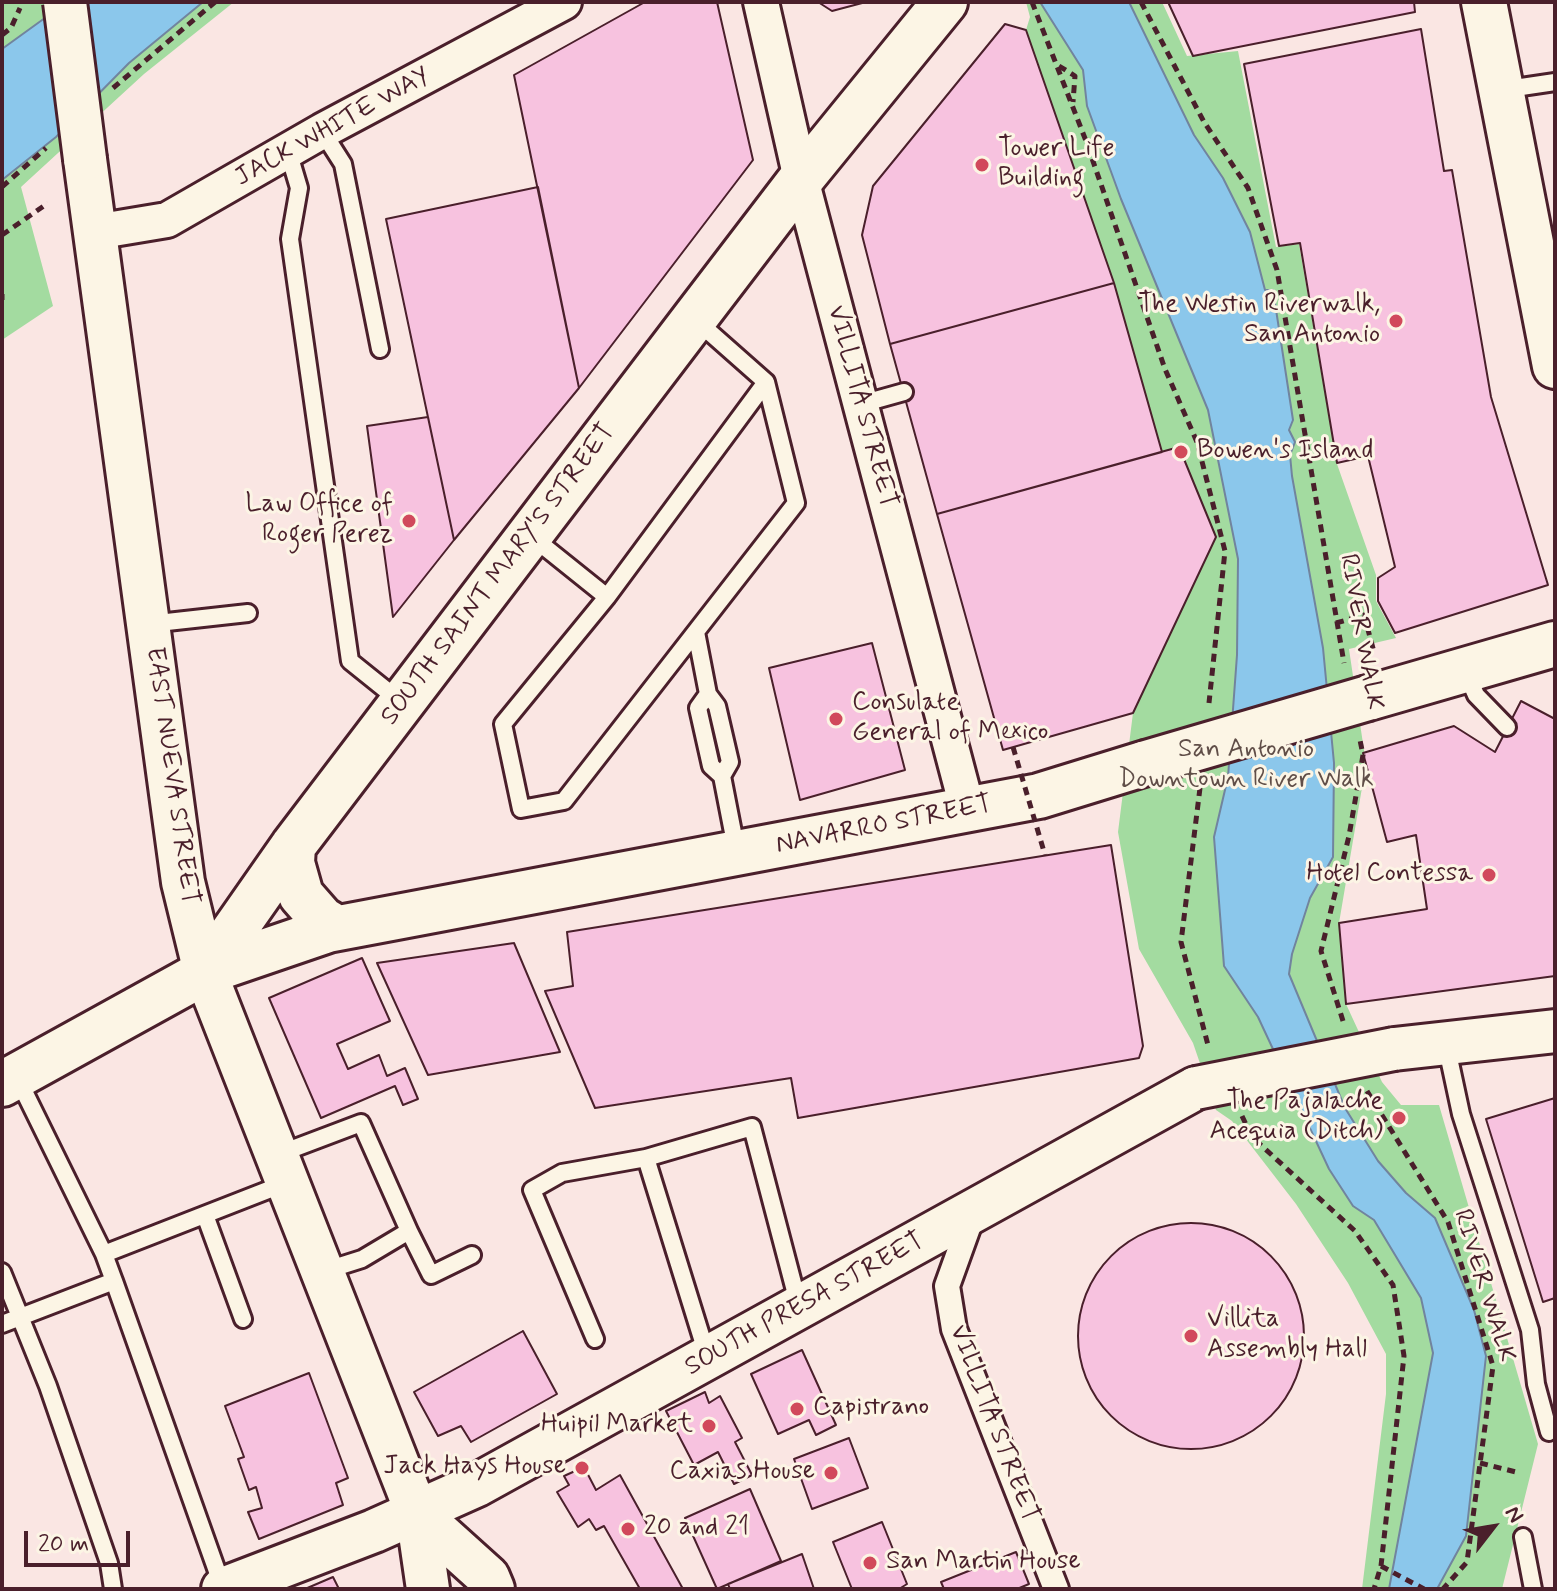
<!DOCTYPE html>
<html>
<head>
<meta charset="utf-8">
<style>
	body { margin:0 }
	#map { position:relative; width:1557px; height:1591px; overflow:hidden; background:#fae6e3; font-family:Mynerve,sans-serif }
	canvas { display:block }
	.frame { position:absolute; inset:0; border:4px solid #4a1f2b; pointer-events:none }
	.north { position:absolute; left:1453px; top:1487px; width:80px; height:80px; -webkit-text-stroke:6px #fcf5e5; paint-order:stroke; rotate:59deg; font-size:22px; font-weight:700; line-height:32px; text-align:center; color:#4a1f2b }
	.north::after { content:''; display:block; margin:auto; width:28px; height:36px; background:#4a1f2b; clip-path:polygon(50% 0,100% 100%,50% 72%,0 100%) }
	.scale { position:absolute; left:24px; top:1531px; width:106px; height:36px; box-sizing:border-box; border:4px solid #4a1f2b; border-top:0; padding-left:10px; font-size:24px; line-height:28px; white-space:nowrap; color:#4a1f2b; -webkit-text-stroke:6px #fcf5e5; paint-order:stroke }
</style>
</head>
<body>
<div id="map">
<canvas width="1557" height="1591"></canvas>
<div class="frame"></div>
<div class="north">N</div>
<div class="scale">20 m</div>
</div>
<script>
const context = document.querySelector('canvas').getContext('2d');
context.lineJoin = 'round';
function paint(path, color) { context.fillStyle = color; context.fill(path, 'evenodd'); }
const shape = rows => new Path2D(rows.map(r => 'M' + r).join(''));
function strokePath(path, color, width, dash) { context.strokeStyle = color; context.lineWidth = width; context.lineCap = dash ? 'butt' : 'round'; context.setLineDash(dash || []); context.stroke(path); }
function write(font, color, halo, rows, align = 'center') {
  context.font = font + ' Mynerve,sans-serif'; context.lineWidth = 6; context.setLineDash([]); context.textBaseline = 'middle'; context.strokeStyle = halo; context.fillStyle = color; for (const [text, x, y, turn = 0] of rows) {
    context.save(); context.translate(x, y); context.rotate((+turn || 0) * Math.PI / 180); context.textAlign = isNaN(turn) ? turn : align; if (halo) context.strokeText(text, 0, 0); context.fillText(text, 0, 0); context.restore();
  }
}
paint(shape([
	[2,2,234,2,144,74,21,187,53,306,2,340],
	[1026,2,1162,2,1187,56,1238,51,1276,247,1299,244,1337,464,1376,575,1376,601,1396,638,1349,649,1366,764,1339,923,1346,1004,1382,1082,1401,1105,1439,1105,1538,1444,1502,1589,1362,1589,1386,1394,1386,1354,1348,1283,1296,1204,1232,1121,1216,1110,1193,1043,1139,949,1118,832,1133,713,1216,537,1179,448,1162,452,1114,283,1026,30,1030,17]
]), '#a3dba0');
const water = shape([
	[67,2,203,2,129,63,56,137,2,180,2,49,67,2],
	[1040,2,1129,2,1194,135,1223,178,1250,232,1265,290,1273,290,1293,420,1289,430,1295,442,1290,455,1292,476,1323,648,1334,763,1333,857,1310,898,1292,954,1289,974,1345,1108,1378,1161,1406,1193,1435,1218,1474,1310,1486,1356,1466,1536,1437,1589,1389,1589,1433,1353,1421,1298,1374,1220,1353,1206,1329,1169,1258,1017,1224,966,1214,837,1228,777,1237,655,1238,559,1208,410,1121,199,1087,106,1083,70,1040,2]
]);
paint(water, '#8bc7eb');
strokePath(water, '#71849e', 2);
const building = shape([
	[645,2,717,2,753,160,579,388,514,75,645,2],
	[818,2,866,2,832,11,818,2],
	[1168,2,1414,2,1415,12,1193,56,1168,2],
	[1005,24,1026,30,1114,283,890,344,862,235,873,186,1005,24],
	[1421,29,1444,171,1452,170,1491,397,1548,585,1395,633,1378,601,1378,578,1395,567,1368,456,1337,463,1300,243,1279,246,1244,64,1421,29],
	[538,187,579,388,454,540,386,219,538,187],
	[1114,283,1162,452,937,514,890,344,1114,283],
	[428,417,454,540,393,617,367,426,428,417],
	[1179,447,1216,537,1133,713,1003,750,937,514,1179,447],
	[872,643,905,770,800,800,769,668,872,643],
	[1521,701,1555,719,1555,976,1346,1004,1339,923,1427,909,1416,835,1387,842,1363,753,1454,726,1495,752,1521,701],
	[1111,845,1143,1046,1139,1058,798,1118,791,1078,595,1108,545,991,573,986,567,932,1111,845],
	[514,943,560,1052,428,1075,377,963,514,943],
	[362,958,390,1021,337,1044,348,1069,379,1055,387,1076,405,1068,418,1099,403,1105,395,1086,321,1118,269,998,362,958],
	[1555,1098,1555,1298,1543,1302,1486,1119,1555,1098],
	'1078 1336a113 113 0 1 1 226 0a113 113 0 1 1-226 0Z',
	[523,1331,557,1394,471,1442,461,1426,438,1436,414,1392,523,1331],
	[802,1350,836,1425,816,1435,809,1420,778,1434,751,1374,802,1350],
	[309,1373,348,1478,336,1483,343,1505,259,1539,248,1512,262,1508,256,1487,249,1490,238,1459,244,1457,225,1406,309,1373],
	[705,1392,709,1403,720,1396,742,1438,735,1442,752,1475,734,1484,718,1452,694,1465,666,1411,705,1392],
	[849,1438,868,1488,812,1509,794,1459,849,1438],
	[584,1467,596,1490,620,1475,683,1589,640,1589,604,1526,596,1530,589,1519,578,1527,557,1492,569,1485,564,1476,584,1467],
	[750,1489,781,1561,717,1589,685,1518,750,1489],
	[882,1522,907,1584,899,1589,852,1589,833,1542,882,1522],
	[1016,1552,1029,1584,1017,1589,944,1589,941,1582,1016,1552],
	[802,1554,814,1589,730,1589,728,1584,802,1554],
	[333,1577,339,1589,305,1589,333,1577]
]);
paint(building, '#f7c2df');
strokePath(building, '#4a1f2b', 2);
const service = shape([
	[1501,90,1555,82],
	[322,131,343,164,380,349],
	[288,151,299,188,290,239,350,661,401,702],
	[861,404,904,392],
	[531,536,607,597,766,382,697,321],
	[607,597,503,724,521,809,564,801,796,503,766,382],
	[149,624,248,613],
	[696,632,708,694,717,706,730,762,722,776,737,853],
	[1466,672,1476,695,1507,727],
	[708,694,698,708,711,766,722,776],
	[1446,1044,1461,1114,1530,1330,1536,1384,1549,1432],
	[17,1077,104,1254],
	[279,1154,361,1123,409,1231,362,1259,324,1271],
	[205,1215,243,1319],
	[409,1231,431,1275,472,1255],
	[2,1272,48,1386,109,1563,113,1589],
	[114,1281,223,1588],
	[2,1324,114,1281,104,1254,286,1183],
	[595,1339,532,1190,562,1173,646,1158],
	[708,1358,646,1158,752,1127,799,1306],
	[1523,1537,1533,1589]
]);
const pedestrian = shape([
	[974,1211,947,1286,954,1329,1056,1589]
]);
const minor = shape([
	[761,2,801,179,968,811],
	[95,232,167,220,322,131,564,2]
]);
const tertiary = shape([
	[85,159,183,882,205,972,417,1513,428,1589],
	[1394,1049,1555,1031],
	[417,1513,488,1577,493,1589],
	[223,1589,374,1531,477,1485,1196,1088]
]);
const secondary = shape([
	[1368,698,1555,644],
	[293,846,292,863,301,895,322,919,337,928],
	[205,972,328,930,1039,796,1146,763],
	[2,1084,205,972,293,846,694,319,801,179,945,2]
]);
const primary = shape([
	[1484,2,1555,366]
]);
strokePath(service, '#4a1f2b', 22);
strokePath(pedestrian, '#4a1f2b', 30);
strokePath(minor, '#4a1f2b', 40);
strokePath(tertiary, '#4a1f2b', 48);
strokePath(secondary, '#4a1f2b', 50);
strokePath(primary, '#4a1f2b', 50);
strokePath(shape([
	[1032,2,1086,141,1165,369,1197,442,1225,551,1209,703],
	[1141,2,1204,122,1248,188,1277,270,1344,663],
	[2,35,11,28,20,8],
	[1059,66,1075,76,1073,102],
	[113,88,215,2],
	[2,187,46,148],
	[2,235,48,203],
	[2,294,2,300],
	[1336,623,1364,615,1374,652],
	[1200,788,1181,942,1209,1049],
	[1343,1021,1321,951,1349,836,1363,755,1360,740],
	[1367,1091,1448,1222,1493,1366,1467,1562,1443,1589],
	[1242,1116,1252,1137,1355,1231,1393,1285,1404,1356,1381,1566,1374,1589],
	[1480,1463,1516,1472],
	[1381,1566,1424,1589]
]), '#4a1f2b', 5, [8, 6]);
strokePath(service, '#fcf5e5', 16);
strokePath(pedestrian, '#fcf5e5', 24);
strokePath(minor, '#fcf5e5', 34);
strokePath(tertiary, '#fcf5e5', 42);
strokePath(secondary, '#fcf5e5', 44);
strokePath(primary, '#fcf5e5', 44);
const tertiaryBridge = shape([
	[65,2,85,159],
	[1196,1088,1394,1049]
]);
const secondaryBridge = shape([
	[1146,763,1368,698]
]);
strokePath(tertiaryBridge, '#4a1f2b', 48, []);
strokePath(secondaryBridge, '#4a1f2b', 50, []);
strokePath(shape([
	[1013,747,1045,855]
]), '#4a1f2b', 5, [8, 6]);
strokePath(tertiaryBridge, '#fcf5e5', 42);
strokePath(secondaryBridge, '#fcf5e5', 44);
for (const [x, y, r, color] of [
	[982,165,8,"#d1495b"],
	[1396,321,8,"#d1495b"],
	[1181,452,8,"#d1495b"],
	[409,521,8,"#d1495b"],
	[836,719,8,"#d1495b"],
	[1489,875,8,"#d1495b"],
	[1399,1118,8,"#d1495b"],
	[1191,1336,8,"#d1495b"],
	[797,1409,8,"#d1495b"],
	[709,1426,8,"#d1495b"],
	[582,1468,8,"#d1495b"],
	[831,1473,8,"#d1495b"],
	[628,1529,8,"#d1495b"],
	[870,1563,8,"#d1495b"]
]) { const dot = new Path2D(); dot.arc(x, y, r, 0, 2 * Math.PI); context.fillStyle = color; context.fill(dot); strokePath(dot, '#fcf5e5', 3); }
write('26px', '#4a1f2b', '#fcf5e5', [
	["JACK WHITE WAY",333,128,-29],
	["VILLITA STREET",861,407,75],
	["SOUTH SAINT MARY'S STREET",499,575,-53],
	["RIVER WALK",1360,632,80],
	["EAST NUEVA STREET",171,776,82],
	["NAVARRO STREET",884,826,-11],
	["RIVER WALK",1483,1286,73],
	["SOUTH PRESA STREET",805,1305,-29],
	["VILLITA STREET",993,1424,69]
]);
write('26px', '#4a1f2b', '#fcf5e5', [
	["Tower Life",998,150],
	["Building",998,180],
	["The Westin Riverwalk,",1380,306,"right"],
	["San Antonio",1380,336,"right"],
	["Bowen's Island",1197,452],
	["Law Office of",393,506,"right"],
	["Roger Perez",393,536,"right"],
	["Consulate",852,704],
	["General of Mexico",852,734],
	["Hotel Contessa",1473,875,"right"],
	["The Pajalache",1383,1103,"right"],
	["Acequia (Ditch)",1383,1133,"right"],
	["Villita",1207,1321],
	["Assembly Hall",1207,1351],
	["Capistrano",813,1409],
	["Huipil Market",693,1426,"right"],
	["Jack Hays House",566,1468,"right"],
	["Caxias House",815,1473,"right"],
	["20 and 21",644,1529],
	["San Martin House",886,1563]
], 'left');
write('26px', '#604e48', '#fcf5e5', [
	["San Antonio",1246,751],
	["Downtown River Walk",1246,781]
]);
</script>
</body>
</html>
